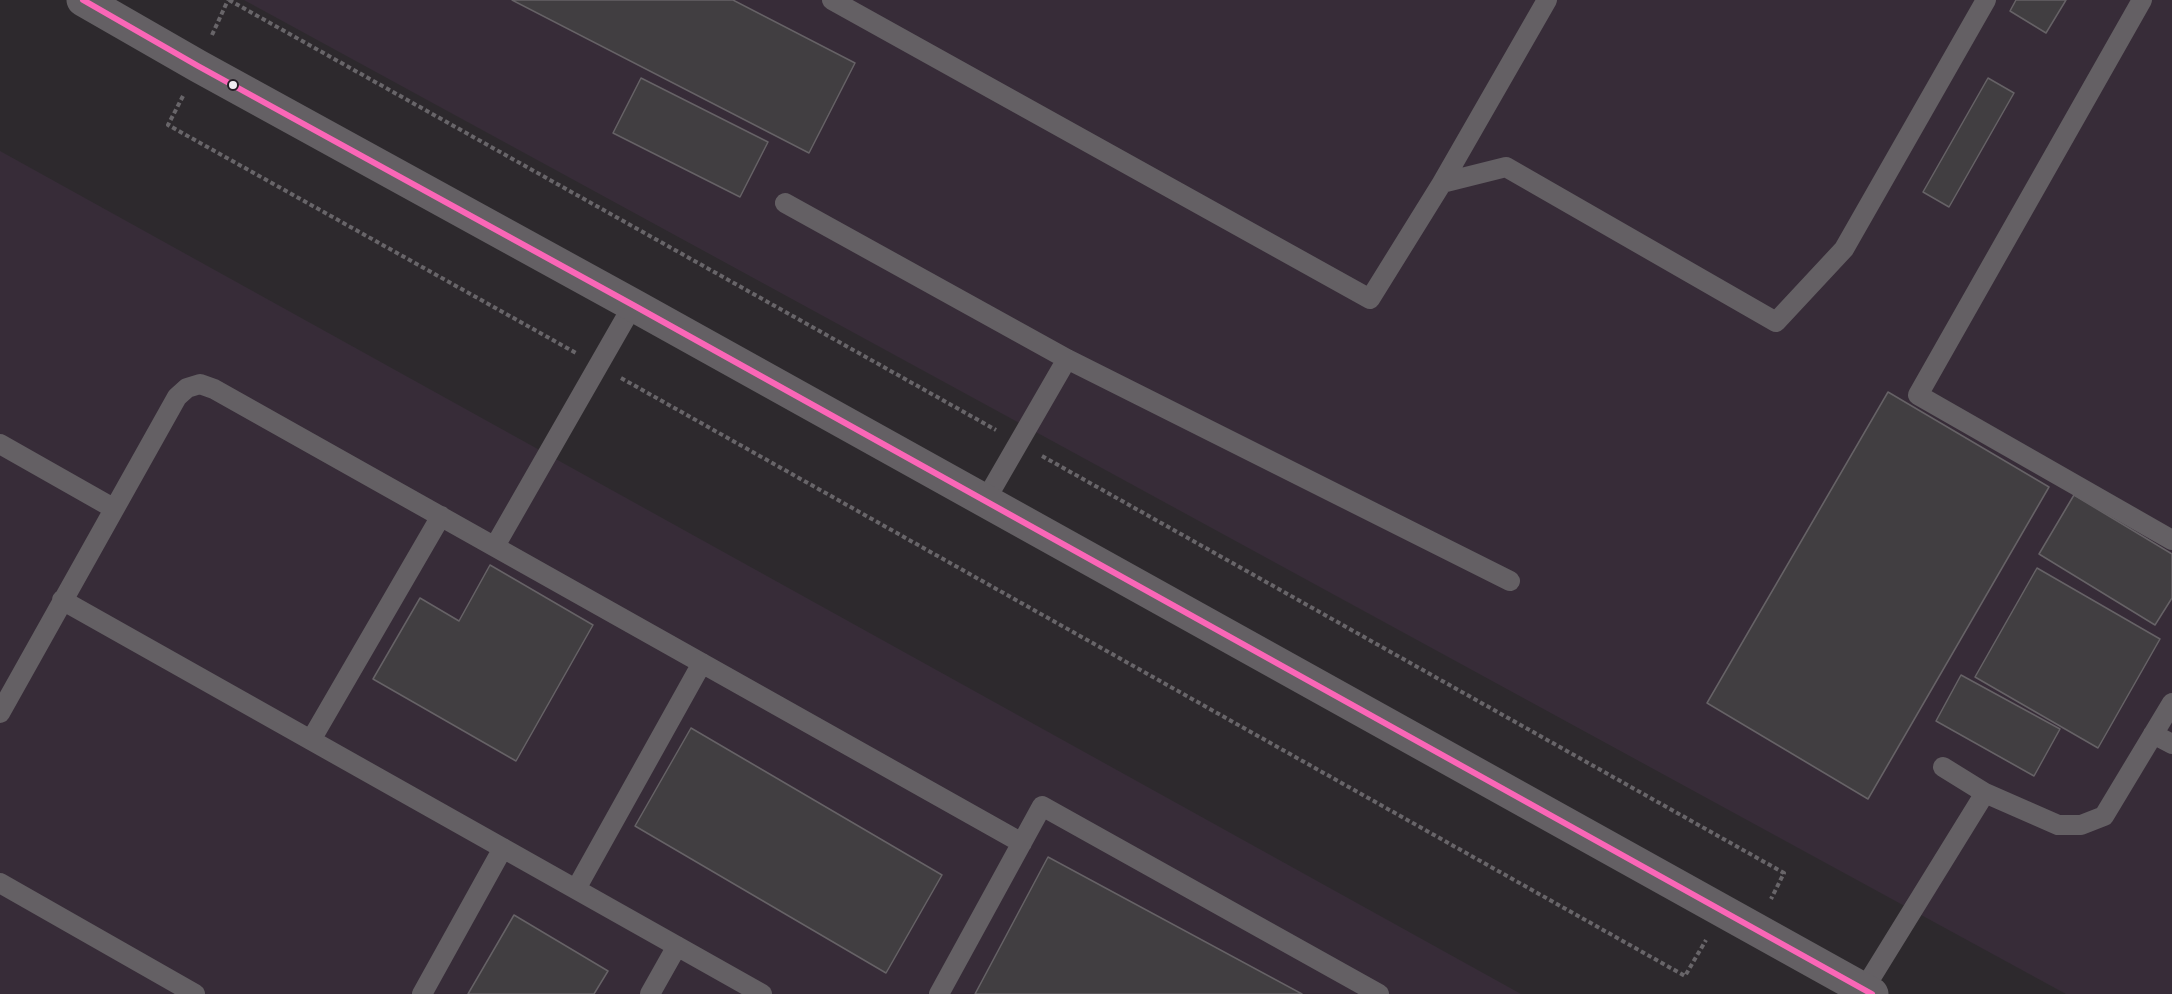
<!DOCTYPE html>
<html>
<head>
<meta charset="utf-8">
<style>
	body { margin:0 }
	canvas { display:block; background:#2d292d }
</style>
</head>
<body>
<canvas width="2172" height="994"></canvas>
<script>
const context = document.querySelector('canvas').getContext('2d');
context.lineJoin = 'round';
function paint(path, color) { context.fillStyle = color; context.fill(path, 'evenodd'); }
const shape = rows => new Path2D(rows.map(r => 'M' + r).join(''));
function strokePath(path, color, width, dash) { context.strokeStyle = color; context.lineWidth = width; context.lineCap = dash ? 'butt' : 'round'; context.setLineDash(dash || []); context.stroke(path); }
paint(shape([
	[244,0,2172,0,2172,994,2066,994],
	[0,151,1521,994,0,994]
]), '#372c38');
const building = shape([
	[512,0,733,0,855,63,809,153,512,0],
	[2016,0,2066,0,2046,33,2010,11,2016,0],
	[641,78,768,142,740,197,613,133,641,78],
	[1988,78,2014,93,1949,207,1923,192,1988,78],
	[1888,392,2049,487,1868,799,1707,703,1888,392],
	[2074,495,2172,554,2172,598,2155,625,2039,554,2074,495],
	[490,565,593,625,516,761,373,679,420,598,459,621,490,565],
	[2037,568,2160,639,2098,748,1975,677,2037,568],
	[1961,675,2060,729,2034,776,1936,721,1961,675],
	[691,728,942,875,886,973,635,826,691,728],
	[1048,857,1302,994,975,994,1048,857],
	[514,915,608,971,594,994,468,994,514,915]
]);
paint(building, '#413e41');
strokePath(building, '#666266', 1.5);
strokePath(shape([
	[229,0,996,430],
	[212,35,228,0],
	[183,96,168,125,576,353],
	[621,378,1685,976,1706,940],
	[1042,456,1784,873,1771,899]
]), '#686569', 4, [4.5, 3]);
strokePath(shape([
	[832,0,1370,299,1442,183,1547,0],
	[2142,0,1918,395,2172,540],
	[1442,183,1506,167,1776,322,1844,249,1986,0],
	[785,203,1067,359,1510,581],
	[0,444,113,508],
	[985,501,1067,359],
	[495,546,633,305],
	[62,600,762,994],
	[0,713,177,397,187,388,200,384,214,389,1022,843],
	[2153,734,2172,744],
	[311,740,441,516],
	[1943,767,1985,793,2058,825,2081,825,2104,816,2172,703],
	[0,883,195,994],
	[576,889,702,663],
	[1864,989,1985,793],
	[422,994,503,848],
	[650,994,677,946],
	[939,994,1042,806,1379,994]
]), '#646064', 20);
strokePath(shape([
	[83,0,198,66,633,305,1872,994]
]), '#646064', 33);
strokePath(shape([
	[83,0,198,66,633,305,1872,994]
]), '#fa66b7', 6);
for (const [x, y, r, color] of [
	[233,85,5,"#f0ecf1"]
]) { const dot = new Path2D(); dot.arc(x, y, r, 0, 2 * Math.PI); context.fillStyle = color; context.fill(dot); strokePath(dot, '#241d25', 2); }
</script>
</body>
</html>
